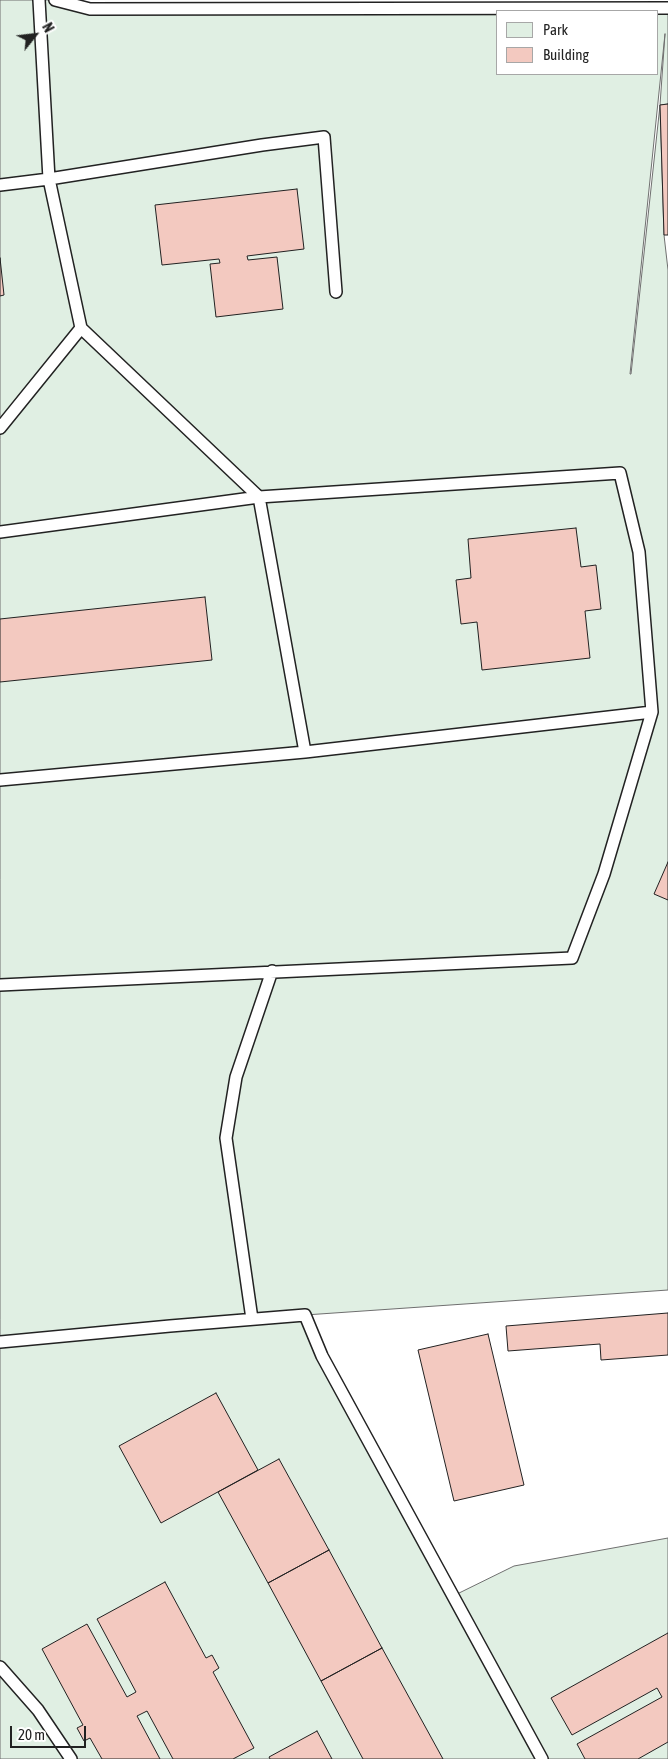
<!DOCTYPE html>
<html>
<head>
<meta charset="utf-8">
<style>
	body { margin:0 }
	#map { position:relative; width:668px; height:1759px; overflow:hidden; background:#fff; font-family:"Asap Condensed",sans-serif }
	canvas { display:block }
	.legend { position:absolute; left:496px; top:10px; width:162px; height:65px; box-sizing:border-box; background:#fff; border:1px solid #a7a7a7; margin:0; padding:6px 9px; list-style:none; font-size:15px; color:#222 }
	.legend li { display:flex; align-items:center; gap:10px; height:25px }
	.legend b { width:25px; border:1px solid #a7a7a7 }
	.north { position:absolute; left:10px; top:10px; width:50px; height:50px; -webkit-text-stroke:4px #fff; paint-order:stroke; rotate:61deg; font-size:14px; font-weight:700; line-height:20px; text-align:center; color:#222 }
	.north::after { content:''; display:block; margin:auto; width:18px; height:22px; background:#222; clip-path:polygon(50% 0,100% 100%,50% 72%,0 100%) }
	.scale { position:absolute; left:10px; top:1726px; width:76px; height:22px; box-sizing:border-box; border:2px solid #222; border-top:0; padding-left:6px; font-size:15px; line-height:18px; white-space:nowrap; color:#222; -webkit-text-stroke:4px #fff; paint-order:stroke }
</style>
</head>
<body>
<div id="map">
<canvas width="668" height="1759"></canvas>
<ul class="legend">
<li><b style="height:14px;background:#e0efe3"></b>Park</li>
<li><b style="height:14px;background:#f3c9c0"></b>Building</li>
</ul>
<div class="north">N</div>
<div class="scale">20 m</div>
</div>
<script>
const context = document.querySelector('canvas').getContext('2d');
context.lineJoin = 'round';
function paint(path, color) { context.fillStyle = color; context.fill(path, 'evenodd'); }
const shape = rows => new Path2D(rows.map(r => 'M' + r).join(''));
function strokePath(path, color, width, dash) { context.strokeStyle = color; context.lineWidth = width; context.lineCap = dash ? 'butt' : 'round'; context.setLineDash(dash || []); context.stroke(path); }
const green = shape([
	[0,0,55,0,90,9,668,8,668,104,660,105,664,235,668,270,668,1290,305,1315,453,1596,514,1566,668,1538,668,1759,0,1759,0,0],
	[497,11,657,11,657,74,497,74,497,11],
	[665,34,660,105,631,374,630,374,665,34]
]);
paint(green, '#e0efe3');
strokePath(green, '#6f6f6f', 1);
const building = shape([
	[668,104,668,235,664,235,660,105,668,104],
	[297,189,304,249,247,256,248,260,277,257,283,309,216,317,210,264,220,263,219,259,162,265,155,205,297,189],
	[0,258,4,295,0,296,0,258],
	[576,528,581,567,596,565,601,609,585,611,590,658,482,670,477,622,461,624,456,580,471,578,468,539,576,528],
	[205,597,212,660,0,682,0,619,205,597],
	[668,862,668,900,654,894,668,862],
	[668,1313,668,1355,601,1360,600,1344,508,1351,506,1326,668,1313],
	[488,1334,524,1485,454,1501,418,1350,488,1334],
	[216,1393,258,1470,161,1523,119,1446,216,1393],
	[279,1459,329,1550,268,1583,218,1492,279,1459],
	[329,1550,382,1648,321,1681,268,1583,329,1550],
	[165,1582,206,1658,212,1655,219,1668,213,1672,254,1748,233,1759,173,1759,147,1711,137,1716,160,1759,102,1759,90,1738,84,1741,77,1728,83,1725,42,1649,87,1624,127,1697,136,1692,97,1619,165,1582],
	[668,1633,668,1742,638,1759,585,1759,577,1744,662,1697,657,1688,572,1735,551,1698,668,1633],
	[382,1648,443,1759,363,1759,321,1681,382,1648],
	[317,1731,332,1759,270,1759,269,1757,317,1731]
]);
paint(building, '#f3c9c0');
strokePath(building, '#222', 1);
const lane = shape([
	[39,0,49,179,81,328,259,497,305,752],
	[55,0,90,9,668,8],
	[0,185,49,179,262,145,324,137,336,292],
	[0,428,81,328],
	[0,532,259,497,620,473,639,552,652,712,604,874,572,958,0,985],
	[0,780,305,752,652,712],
	[252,1319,226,1138,236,1077,272,971],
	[0,1342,170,1326,305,1315,322,1356,542,1759],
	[0,1667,38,1710,71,1759]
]);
strokePath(lane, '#222', 14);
strokePath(lane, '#fff', 11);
</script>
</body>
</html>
